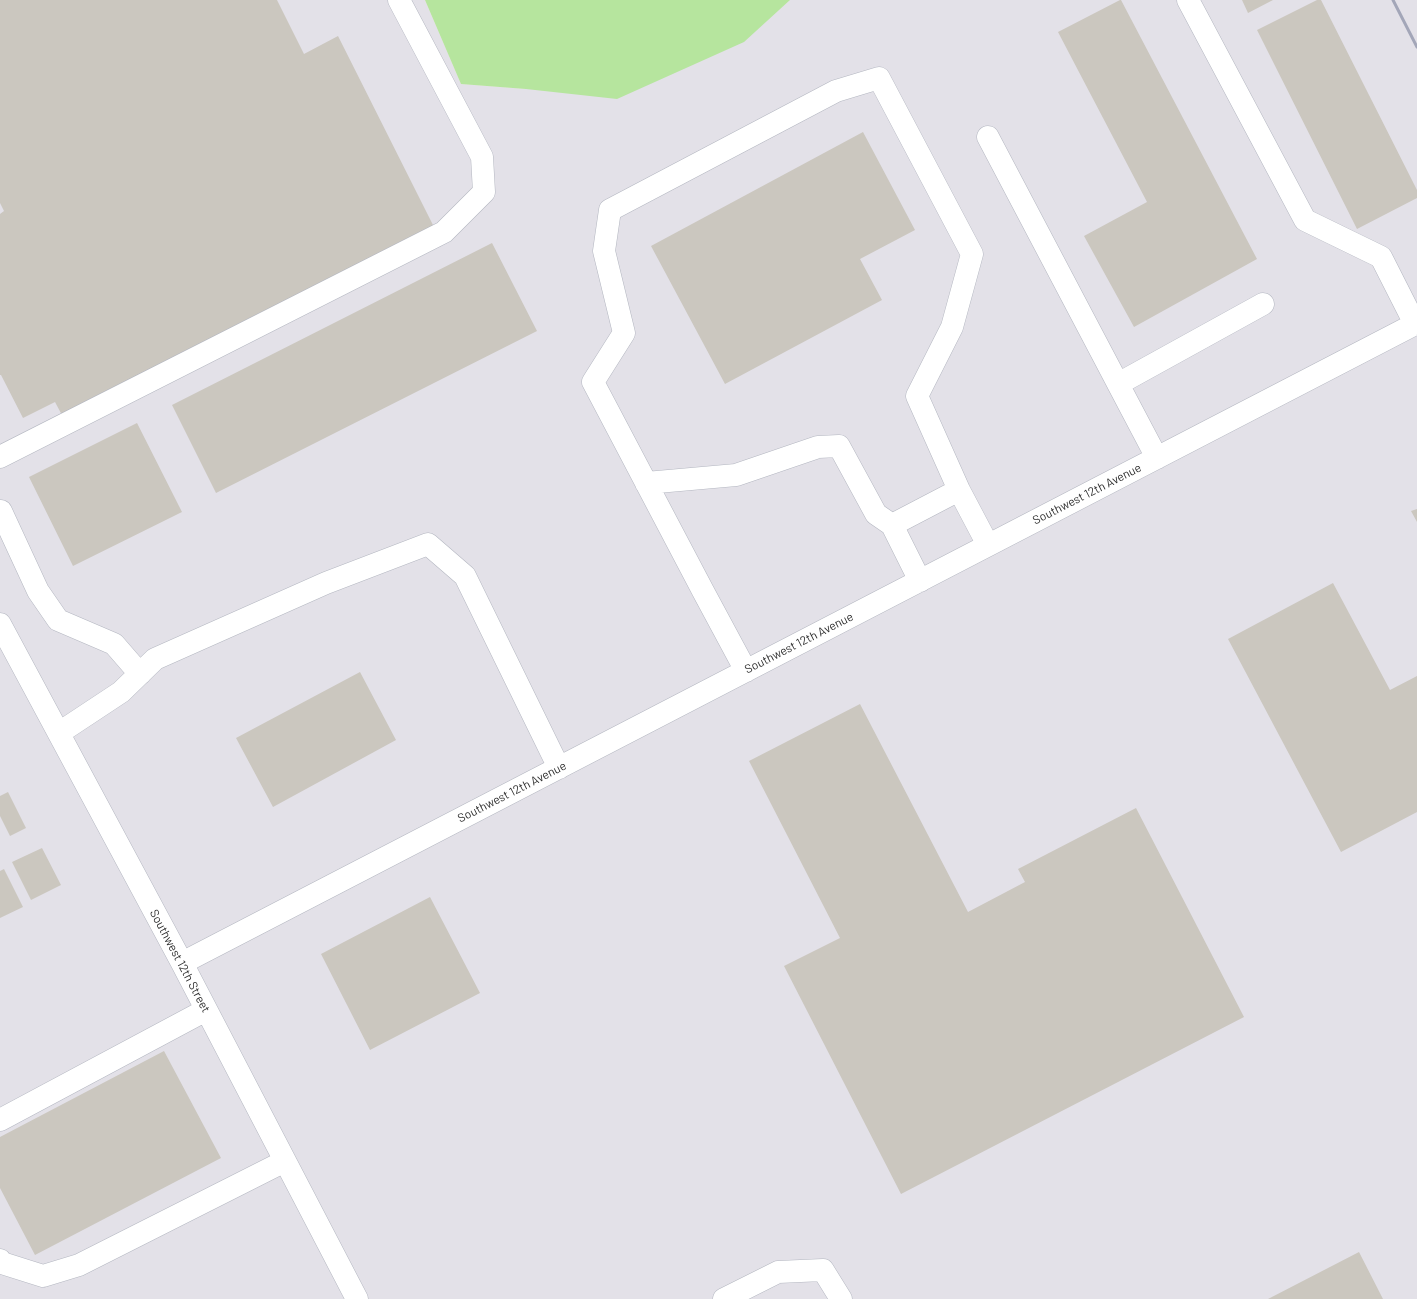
<!DOCTYPE html>
<html>
<head>
<meta charset="utf-8">
<style>
	body { margin:0 }
	canvas { display:block; background:#efe9e1 }
</style>
</head>
<body>
<canvas width="1417" height="1299"></canvas>
<script>
const context = document.querySelector('canvas').getContext('2d');
context.lineJoin = 'round';
function paint(path, color) { context.fillStyle = color; context.fill(path, 'evenodd'); }
const shape = rows => new Path2D(rows.map(r => 'M' + r).join(''));
function strokePath(path, color, width, dash) { context.strokeStyle = color; context.lineWidth = width; context.lineCap = dash ? 'butt' : 'round'; context.setLineDash(dash || []); context.stroke(path); }
function write(font, color, halo, rows, align = 'center') {
  context.font = font + ' Barlow,sans-serif'; context.lineWidth = 3; context.setLineDash([]); context.textBaseline = 'middle'; context.strokeStyle = halo; context.fillStyle = color; for (const [text, x, y, turn = 0] of rows) {
    context.save(); context.translate(x, y); context.rotate((+turn || 0) * Math.PI / 180); context.textAlign = isNaN(turn) ? turn : align; if (halo) context.strokeText(text, 0, 0); context.fillText(text, 0, 0); context.restore();
  }
}
paint(shape([
	[0,0,425,0,461,84,526,89,743,42,790,0,1417,0,1417,1299,0,1299]
]), '#e3e1e8');
paint(shape([
	[425,0,790,0,744,42,617,99,526,89,461,84]
]), '#b6e59e');
paint(shape([
	[0,0,277,0,304,54,338,36,435,229,63,417,55,402,23,418,1,375,0,375,0,214,4,211,0,203],
	[1120,0,1121,0,1257,259,1134,327,1084,236,1147,202,1058,32],
	[1242,0,1273,0,1248,13],
	[1317,0,1321,0,1417,190,1417,198,1357,229,1257,30],
	[863,132,915,230,860,259,882,300,725,384,651,246],
	[492,243,537,331,216,493,172,405],
	[137,423,182,512,73,566,29,477],
	[1417,509,1417,522,1411,511],
	[1333,583,1390,690,1417,676,1417,812,1341,852,1228,639],
	[360,672,396,740,273,807,236,738],
	[860,704,968,912,1025,882,1018,869,1136,808,1244,1017,901,1194,784,966,840,938,749,761],
	[8,792,26,828,10,836,0,816,0,796],
	[42,848,61,885,31,900,12,862],
	[4,869,23,907,0,918,0,871],
	[430,897,480,993,370,1050,321,954],
	[164,1051,221,1158,35,1255,0,1188,0,1137],
	[1359,1252,1383,1299,1268,1299]
]), '#cbc7bf');
const minor = shape([
	[1188,0,1305,220,1381,257,1415,324],
	[988,137,1157,458],
	[1118,384,1263,304],
	[0,457,444,232,484,192,482,157,399,0],
	[646,483,736,475,818,447,839,446,876,514,892,525],
	[1,511,38,591,58,620,114,644,140,674],
	[920,581,892,525,959,490,988,545],
	[0,624,182,963,357,1299],
	[746,671,703,591,593,382,624,333,604,251,610,210,836,91,879,78,972,254,952,327,917,396,959,490],
	[59,733,121,692,155,659,326,583,428,544,465,576,559,768],
	[182,963,1417,323],
	[0,1120,206,1010],
	[0,1260,2,1263,43,1276,79,1265,285,1161],
	[724,1299,778,1272,823,1270,841,1299]
]);
strokePath(minor, '#b4b7c1', 23);
strokePath(minor, '#fff', 22);
strokePath(shape([
	[1393,0,1417,47]
]), '#a3a6b8', 3);
write('12px', '#2e2e2e', '#fff', [
	["Southwest 12th Avenue",1087,494,-27],
	["Southwest 12th Avenue",799,643,-27],
	["Southwest 12th Avenue",512,792,-27],
	["Southwest 12th Street",180,961,62]
]);
</script>
</body>
</html>
